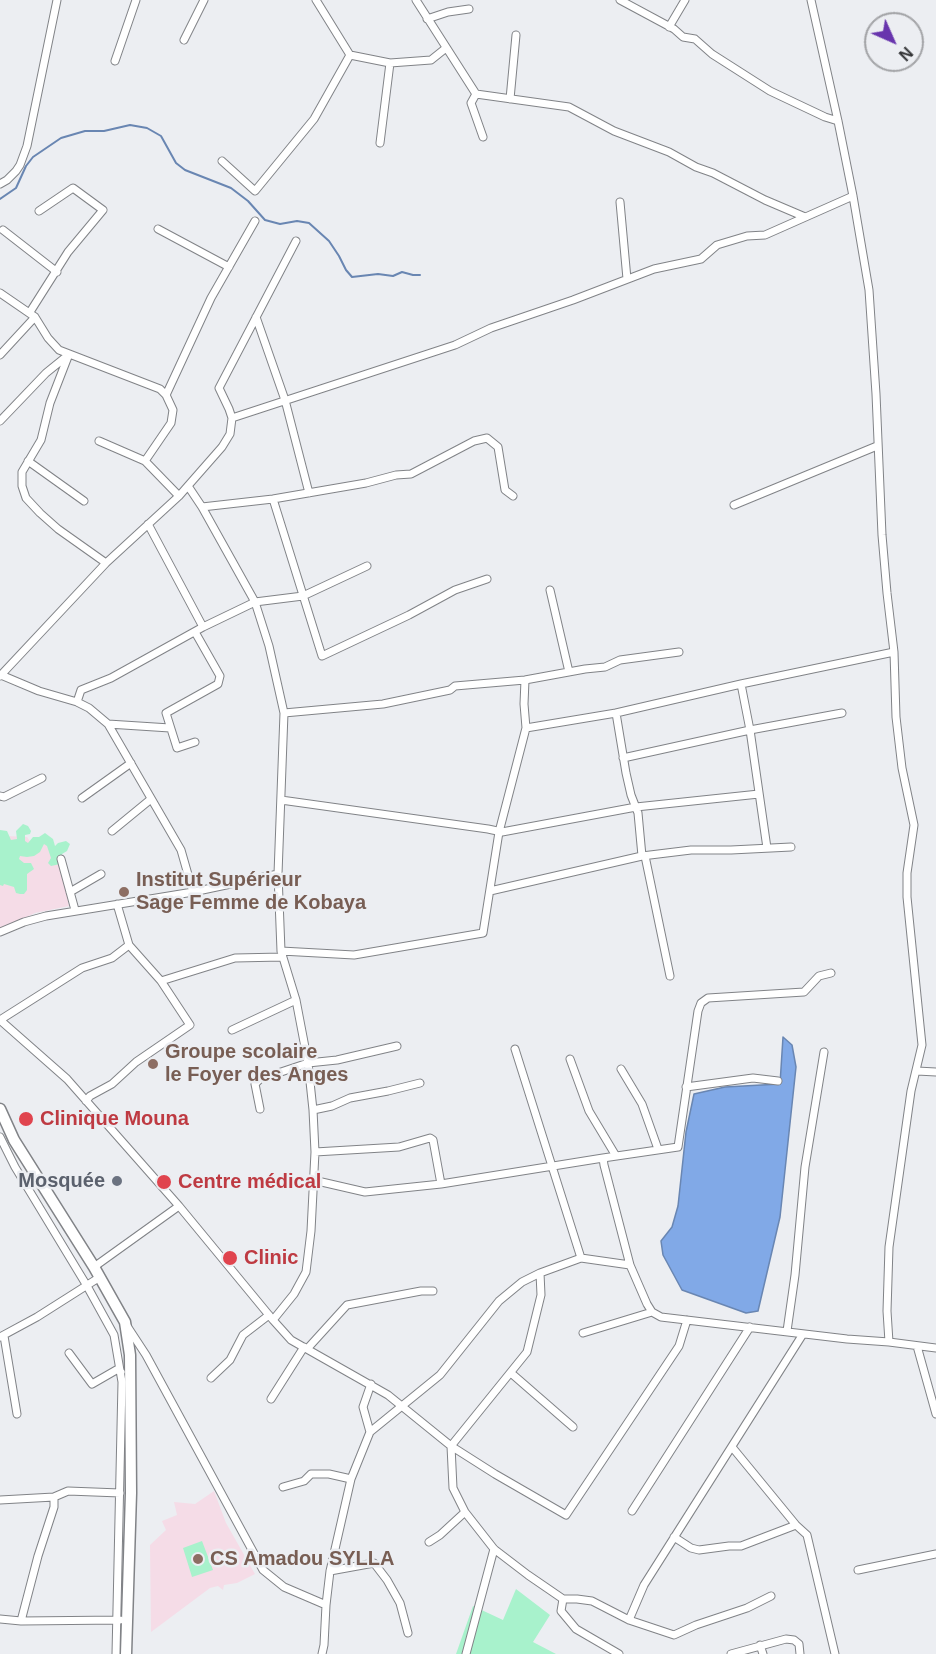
<!DOCTYPE html>
<html>
<head>
<meta charset="utf-8">
<style>
	body { margin:0 }
	#map { position:relative; width:936px; height:1654px; overflow:hidden; background:#eceef2; font-family:Helvetica,sans-serif }
	canvas { display:block }
	.north { position:absolute; left:864px; top:12px; width:60px; height:60px; box-sizing:border-box; background:#eceef2; border:2px solid #a2a3a6; border-radius:50%; rotate:135deg; font-size:16px; font-weight:700; line-height:24px; text-align:center; color:#323335 }
	.north::after { content:''; display:block; margin:auto; width:21px; height:27px; background:#6835ad; clip-path:polygon(50% 0,100% 100%,50% 72%,0 100%) }
</style>
</head>
<body>
<div id="map">
<canvas width="936" height="1654"></canvas>
<div class="north">N</div>
</div>
<script>
const context = document.querySelector('canvas').getContext('2d');
context.lineJoin = 'round';
function paint(path, color) { context.fillStyle = color; context.fill(path, 'evenodd'); }
const shape = rows => new Path2D(rows.map(r => 'M' + r).join(''));
function strokePath(path, color, width, dash) { context.strokeStyle = color; context.lineWidth = width; context.lineCap = dash ? 'butt' : 'round'; context.setLineDash(dash || []); context.stroke(path); }
function write(font, color, halo, rows, align = 'center') {
  context.font = font + ' Helvetica,sans-serif'; context.lineWidth = 5; context.setLineDash([]); context.textBaseline = 'middle'; context.strokeStyle = halo; context.fillStyle = color; for (const [text, x, y, turn = 0] of rows) {
    context.save(); context.translate(x, y); context.rotate((+turn || 0) * Math.PI / 180); context.textAlign = isNaN(turn) ? turn : align; if (halo) context.strokeText(text, 0, 0); context.fillText(text, 0, 0); context.restore();
  }
}
paint(shape([
	[48,835,64,880,69,906,35,913,0,930,0,838,6,836,27,837,31,843],
	[214,1491,226,1523,255,1574,237,1583,224,1585,223,1590,218,1586,210,1588,151,1632,150,1545,166,1530,162,1521,177,1515,174,1502,195,1504]
]), '#f5dce7');
paint(shape([
	[23,824,28,826,31,831,30,834,25,835,25,841,28,843,33,837,39,837,45,833,53,839,55,846,58,843,66,841,70,844,67,851,62,854,60,864,51,866,48,863,51,858,47,846,44,844,40,852,34,856,27,857,20,856,19,859,24,863,31,863,34,869,27,874,27,890,24,894,20,894,16,893,14,887,4,884,3,886,0,885,0,830,7,831,11,840,17,839,16,831],
	[202,1541,213,1570,192,1577,183,1548],
	[516,1589,550,1615,533,1642,556,1654,456,1654,473,1606,503,1620]
]), '#a8f2cc');
const water = shape([
	[783,1037,792,1045,796,1067,780,1217,758,1311,746,1313,682,1290,663,1255,661,1241,672,1227,678,1206,686,1132,694,1094,725,1087,780,1084,783,1037]
]);
paint(water, '#81a9e7');
strokePath(water, '#6986b2', 1.5);
strokePath(shape([
	[0,199,16,188,26,166,33,157,61,138,85,131,104,131,130,125,147,128,161,136,176,163,185,170,231,188,248,201,265,220,280,224,297,221,309,223,329,241,339,256,346,270,352,277,378,274,393,276,402,272,413,275,420,275]
]), '#6986b2', 2);
const minor = shape([
	[316,0,350,55,390,63,431,60,446,48],
	[416,0,476,94,569,107,614,131,669,152,696,167,713,173,765,200,805,217],
	[620,0,674,29,683,37,695,39,712,54,770,91,825,117,838,121],
	[811,0,838,121,853,196,869,290,876,394,882,535,887,593,894,652,896,717,902,768,914,825,907,873,907,897,922,1045,911,1091,889,1247,887,1311,889,1342],
	[427,19,448,12,469,9],
	[669,27,685,0],
	[184,40,204,0],
	[115,61,136,0],
	[476,94,471,103,483,137],
	[510,99,516,35],
	[380,143,390,63],
	[222,161,255,191,314,119,350,55],
	[0,184,7,180,16,171,20,165,27,146,57,0],
	[620,202,627,279],
	[158,229,229,267],
	[3,230,57,272],
	[0,293,35,317,48,338,59,350,160,389,166,395,173,410,171,423,145,461],
	[30,312,68,252,103,210,73,188,39,211],
	[256,317,285,400,309,493],
	[69,354,50,403,41,440,22,472,22,486,26,498,40,513,58,529,106,563],
	[0,355,35,317],
	[166,395,211,298,255,221],
	[232,418,455,345,491,328,573,300,654,269,701,259,717,245,747,236,765,235,853,196],
	[0,421,46,373,67,356],
	[99,441,145,461,179,496],
	[28,461,84,501],
	[188,486,202,507,255,602,269,646,284,713,278,874,281,951,296,1000,308,1063,313,1110,315,1152,311,1231,306,1272,294,1294,273,1320],
	[273,499,322,656,409,615,455,590,487,579],
	[734,505,877,446],
	[202,507,273,499,366,483,396,475,411,474,474,441,487,438,498,447,505,490,513,496],
	[148,524,203,627],
	[550,590,569,672],
	[1,675,39,691,77,702,89,708,108,724,181,850,193,892],
	[0,676,106,563,179,496,222,447,230,434,232,418,229,409,219,388,296,241],
	[525,680,524,704,526,728,616,713,626,773,631,795,638,813,642,856,691,850,731,850,791,847],
	[741,684,750,730,767,848],
	[77,702,81,690,111,678,203,627,255,602,303,596,367,566],
	[284,713,383,704,450,690,455,686,525,680,585,669,605,667,620,660,679,652],
	[616,713,741,684,894,652],
	[108,724,170,728],
	[195,742,177,748,166,713,218,684,220,676,195,632],
	[623,758,750,730,842,713],
	[0,796,4,797,42,778],
	[82,798,131,763],
	[281,800,488,829,502,832,636,807,759,794],
	[112,831,151,799],
	[645,856,670,976],
	[61,859,75,910],
	[490,891,642,856],
	[70,892,101,874],
	[0,932,24,922,46,916,193,892,278,874],
	[281,951,354,955,483,933,499,832,526,728],
	[161,981,235,958,282,957],
	[0,1020,67,1079,179,1206,273,1320,291,1340,388,1395,451,1446,495,1474,566,1515,679,1346,687,1320],
	[0,1020,82,968,112,958,129,945],
	[232,1030,296,1000],
	[515,1049,581,1258],
	[570,1059,589,1111,616,1156],
	[621,1069,642,1104,658,1149],
	[917,1071,936,1072],
	[686,1087,753,1078,778,1081],
	[86,1101,90,1096,112,1084,136,1062,190,1025,161,981,129,945,117,904],
	[260,1109,255,1084,260,1079,308,1063,337,1060,397,1046],
	[313,1110,332,1106,350,1098,388,1091,420,1083],
	[0,1137,15,1167,87,1286,114,1335,122,1382,116,1654],
	[315,1152,399,1147,430,1138,433,1140,441,1184],
	[313,1180,365,1192,441,1184,603,1158],
	[630,1265,647,1304,652,1312,661,1317,847,1339,889,1342,936,1348],
	[94,1267,179,1206],
	[540,1273,541,1295,527,1352,451,1446,453,1488,465,1512,494,1549,528,1575,563,1599,577,1599,592,1601,629,1620,674,1635,696,1625,747,1608,771,1596],
	[127,1326,146,1355,263,1570,284,1587,326,1605],
	[787,1331,795,1275,805,1167,824,1052],
	[583,1333,652,1312],
	[4,1336,17,1414],
	[0,1337,37,1317,100,1277],
	[917,1346,936,1414],
	[307,1349,347,1305,421,1291,433,1291],
	[69,1353,92,1384,118,1369,121,1372],
	[511,1373,573,1427],
	[211,1378,230,1360,243,1335,269,1315],
	[271,1399,304,1347],
	[370,1432,363,1407,371,1384],
	[732,1447,796,1525,807,1535,835,1654],
	[283,1487,304,1481,311,1474,329,1474,351,1479],
	[0,1500,54,1497,68,1491,120,1493],
	[632,1511,750,1327],
	[674,1537,691,1548,699,1550,729,1546,741,1546,796,1525],
	[429,1542,440,1535,465,1512],
	[858,1570,936,1554],
	[330,1571,374,1563,387,1580,400,1603,408,1633],
	[563,1599,561,1611,576,1629,619,1654],
	[0,1619,21,1621,120,1620],
	[629,1620,644,1585,803,1334],
	[21,1621,38,1556,54,1507,54,1497],
	[760,1645,763,1654],
	[322,1654,324,1645,326,1605,330,1571,351,1479,370,1432,440,1375,499,1301,522,1282,540,1273,581,1258,630,1265,604,1165,603,1158,678,1147,698,1011,701,1003,708,998,804,992,819,976,831,973],
	[466,1654,494,1549],
	[731,1654,786,1639,794,1640,799,1644,800,1654]
]);
const primary = shape([
	[0,1109,14,1140,94,1267,125,1322,130,1355,131,1493,126,1654]
]);
strokePath(minor, '#818387', 9);
strokePath(primary, '#818387', 13);
strokePath(minor, '#fff', 7);
strokePath(primary, '#fff', 10);
for (const [x, y, r, color] of [
	[124,892,6,"#8d6e63"],
	[153,1064,6,"#8d6e63"],
	[26,1119,8,"#e0444e"],
	[117,1181,6,"#6b7280"],
	[164,1182,8,"#e0444e"],
	[230,1258,8,"#e0444e"],
	[198,1559,6,"#8d6e63"]
]) { const dot = new Path2D(); dot.arc(x, y, r, 0, 2 * Math.PI); context.fillStyle = color; context.fill(dot); strokePath(dot, '#eceef2', 2); }
write('bold 20px', '#785e54', '#eceef2', [
	["Institut Supérieur",136,880],
	["Sage Femme de Kobaya",136,903],
	["Groupe scolaire",165,1052],
	["le Foyer des Anges",165,1075],
	["CS Amadou SYLLA",210,1559]
], 'left');
write('bold 20px', '#be3a42', '#eceef2', [
	["Clinique Mouna",40,1119],
	["Centre médical",178,1182],
	["Clinic",244,1258]
], 'left');
write('bold 20px', '#5b616d', '#eceef2', [
	["Mosquée",105,1181]
], 'right');
</script>
</body>
</html>
